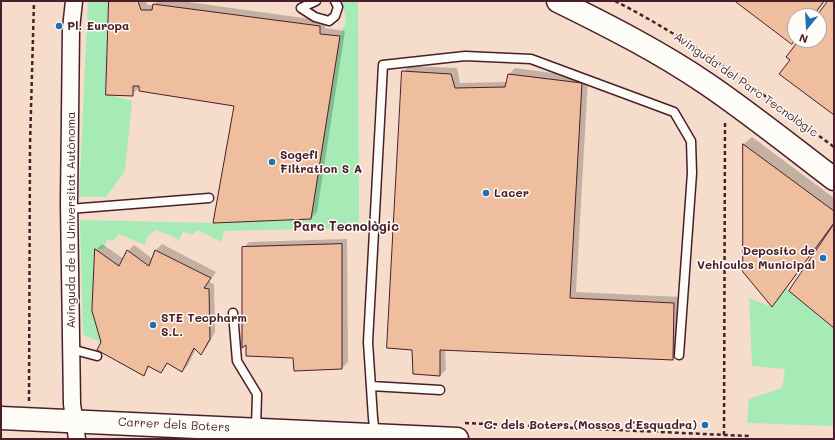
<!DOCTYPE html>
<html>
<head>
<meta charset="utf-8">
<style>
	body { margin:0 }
	#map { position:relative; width:835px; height:440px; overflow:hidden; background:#f9e9dd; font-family:Mali,sans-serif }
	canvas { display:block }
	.frame { position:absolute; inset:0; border:2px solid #4a1f2b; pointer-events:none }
	.north { position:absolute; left:787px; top:8px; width:40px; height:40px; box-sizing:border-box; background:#fdfcf7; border:1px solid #b5a4a5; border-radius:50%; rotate:198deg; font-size:11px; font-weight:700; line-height:16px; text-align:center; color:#4a1f2b }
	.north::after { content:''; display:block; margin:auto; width:14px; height:18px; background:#1f6fb2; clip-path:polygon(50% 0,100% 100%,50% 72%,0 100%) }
</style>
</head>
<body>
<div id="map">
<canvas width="835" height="440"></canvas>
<div class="frame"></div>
<div class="north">N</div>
</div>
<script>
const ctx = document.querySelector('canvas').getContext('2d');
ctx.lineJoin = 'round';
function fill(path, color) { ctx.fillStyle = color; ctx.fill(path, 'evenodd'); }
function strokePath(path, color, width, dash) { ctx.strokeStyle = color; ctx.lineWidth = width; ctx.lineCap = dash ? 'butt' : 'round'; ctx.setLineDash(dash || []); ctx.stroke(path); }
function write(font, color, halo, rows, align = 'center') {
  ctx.font = font + ' Mali,sans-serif'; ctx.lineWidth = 3; ctx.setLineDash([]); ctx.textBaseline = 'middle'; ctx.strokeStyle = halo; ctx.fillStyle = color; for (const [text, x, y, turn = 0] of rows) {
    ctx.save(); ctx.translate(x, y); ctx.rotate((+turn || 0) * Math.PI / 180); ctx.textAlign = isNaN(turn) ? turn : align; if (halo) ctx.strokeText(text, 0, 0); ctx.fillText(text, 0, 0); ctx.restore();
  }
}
fill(new Path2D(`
	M1 1H834V439H1ZM795 16H819V40H795Z`), '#f6dcca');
fill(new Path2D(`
	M88 1H109L106 94 132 101 125 171 106 197H79Z
	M342 1H358L359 228 224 231 222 242 197 230 193 235 183 232 179 240 172 236 156 230 147 237 145 245 119 234 113 241 107 239 104 249 95 250 92 311 101 342 83 335 80 220 213 223 311 219 340 36 346 20Z
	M786 288 834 328V426L747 423 749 399 782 388 785 369 752 366 749 298 772 307Z`), '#a6ebb6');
fill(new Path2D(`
	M110 1H146L147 5H154L157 1H181L325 21V28L345 31 317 212 311 218 235 105 140 87 132 94Z
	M736 1H825L814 16H795V40Z
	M409 66 457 68 460 83 507 82 509 74 515 68 588 78 576 292 680 297 679 353 673 359 445 349 446 370 440 375 403 72Z
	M752 137 834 198V327L817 250 815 249 779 298 772 305 744 272V144Z
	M347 239 348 362 342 368 295 370 294 357 243 248 249 242Z
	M102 244 124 259 128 251 134 245 153 259 156 250 162 244 216 272 209 282 214 284 215 332 207 347 201 353 196 349 188 365 182 371 168 363 160 372 150 366 143 375 102 342 93 311 96 250Z`), '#0003');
const building = new Path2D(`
	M109 1H138L141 10H152L153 4 320 26V34L340 36 311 219 213 223 234 106 139 91V86H133V96L106 95Z
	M735 1H824L813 16H795V40L792 44Z
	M828 1H834V115L779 74 790 60 786 57 799 40H819V16H817Z
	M402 71 451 74 455 88 505 87 508 74 582 83 570 298 674 303 673 360 440 350V376L413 374 412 350 387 348Z
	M743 144 834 211V223L772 307 743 272Z
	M834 224V328L789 291Z
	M342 244V369L294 371 293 358 246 356V345L242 348V247Z
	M95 249 119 266 127 250 149 266 155 250 211 278 204 288 209 289 210 339 201 355 194 348 182 372 167 363 161 373 148 366 144 376 97 350 101 342 92 311Z`);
fill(building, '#efbe9f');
strokePath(building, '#4a1f2b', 1);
const lane = new Path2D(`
	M316 1 301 8 315 17 329 21 335 16 338 7 335 1
	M69 209 209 198
	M233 313 237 361 257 394 256 428
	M71 349 97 356
	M371 386 440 390
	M375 434 373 418 368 342 383 65 465 56 531 59 674 112 691 141 692 173 679 355`);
const street = new Path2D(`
	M74 1 71 29 69 203 72 404 77 439`);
const secondary = new Path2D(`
	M558 1C609 26 660 52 707 84 751 114 792 147 834 179
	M1 418 457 439`);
strokePath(lane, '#4a1f2b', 11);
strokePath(street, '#4a1f2b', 19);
strokePath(secondary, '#4a1f2b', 25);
strokePath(new Path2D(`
	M615 1C694 41 764 95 834 147
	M29 401 30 145 34 1
	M465 423 748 436 751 439
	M724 435 725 123`), '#4a1f2b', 2.5, [4, 3]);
strokePath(lane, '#fdfcf7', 8);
strokePath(street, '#fdfcf7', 16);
strokePath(secondary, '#fdfcf7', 22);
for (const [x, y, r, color] of [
	[59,26,4,"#1f6fb2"],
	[272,162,4,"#1f6fb2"],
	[486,193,4,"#1f6fb2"],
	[823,258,4,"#1f6fb2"],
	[153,325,4,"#1f6fb2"],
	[705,425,4,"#1f6fb2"]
]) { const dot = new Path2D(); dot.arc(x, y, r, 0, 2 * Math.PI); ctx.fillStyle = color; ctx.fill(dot); strokePath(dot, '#fdfcf7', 1.5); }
write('bold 12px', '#4a1f2b', '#fdfcf7', [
	["Pl. Europa",67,26],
	["Sogefi",280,155],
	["Filtration S A",280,169],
	["Lacer",494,193],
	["Deposito de",815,251,"right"],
	["Vehiculos Municipal",815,265,"right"],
	["STE Tecpharm",161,318],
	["S.L.",161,332],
	["C. dels Boters (Mossos d'Esquadra)",697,425,"right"]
], 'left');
write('12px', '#4a1f2b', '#fdfcf7', [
	["Avinguda del Parc Tecnològic",746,85,35],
	["Avinguda de la Universitat Autònoma",71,220,-90],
	["Carrer dels Boters",174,425,3]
]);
write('bold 13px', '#4a1f2b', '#fdfcf7', [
	["Parc Tecnològic",346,227]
]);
</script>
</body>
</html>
